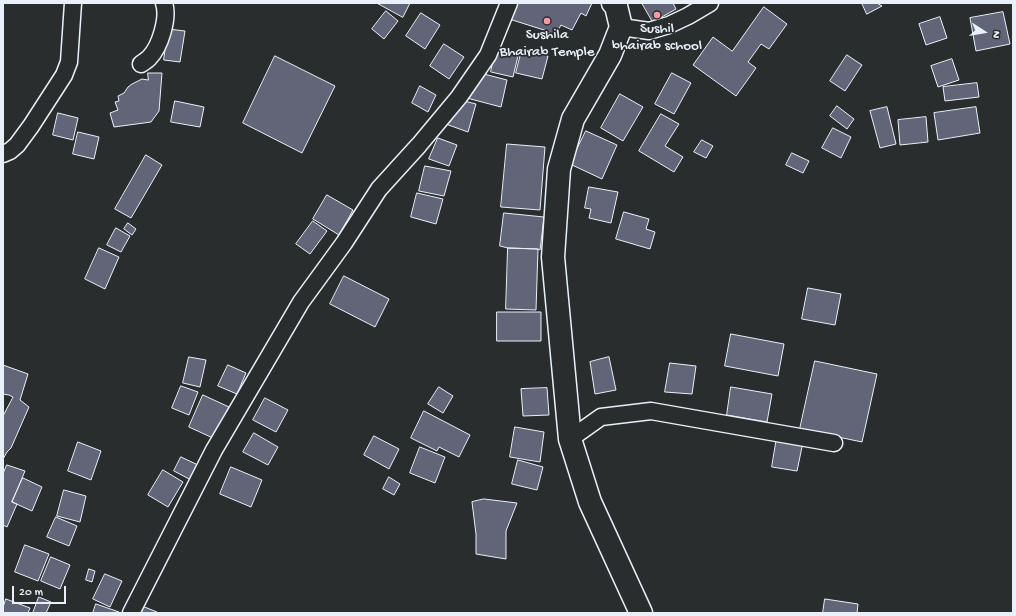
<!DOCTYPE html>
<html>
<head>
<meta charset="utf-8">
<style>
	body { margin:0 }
	#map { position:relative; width:1016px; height:616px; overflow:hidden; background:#2a2d2e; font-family:"Gochi Hand",sans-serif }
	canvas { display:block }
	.frame { position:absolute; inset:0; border:4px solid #e8f1f8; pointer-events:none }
	.north { position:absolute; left:964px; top:12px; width:40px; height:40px; -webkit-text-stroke:3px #2a2d2e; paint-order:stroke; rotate:102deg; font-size:11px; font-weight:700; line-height:16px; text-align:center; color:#e8f1f8 }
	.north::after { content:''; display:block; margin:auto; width:14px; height:18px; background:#e8f1f8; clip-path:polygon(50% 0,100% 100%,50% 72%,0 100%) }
	.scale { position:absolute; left:12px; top:586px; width:54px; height:18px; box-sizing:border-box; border:2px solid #e8f1f8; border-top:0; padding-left:5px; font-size:12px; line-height:14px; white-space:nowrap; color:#e8f1f8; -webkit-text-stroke:3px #2a2d2e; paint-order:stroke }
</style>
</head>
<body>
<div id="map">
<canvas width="1016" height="616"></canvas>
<div class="frame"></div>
<div class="north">N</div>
<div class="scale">20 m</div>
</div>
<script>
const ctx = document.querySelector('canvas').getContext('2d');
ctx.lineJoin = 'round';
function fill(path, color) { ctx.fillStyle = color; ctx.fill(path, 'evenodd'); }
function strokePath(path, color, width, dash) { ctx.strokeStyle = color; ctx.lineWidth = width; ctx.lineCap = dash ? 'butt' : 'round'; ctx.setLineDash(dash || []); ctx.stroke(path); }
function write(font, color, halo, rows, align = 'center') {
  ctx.font = font + ' "Gochi Hand",sans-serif'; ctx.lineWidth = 3.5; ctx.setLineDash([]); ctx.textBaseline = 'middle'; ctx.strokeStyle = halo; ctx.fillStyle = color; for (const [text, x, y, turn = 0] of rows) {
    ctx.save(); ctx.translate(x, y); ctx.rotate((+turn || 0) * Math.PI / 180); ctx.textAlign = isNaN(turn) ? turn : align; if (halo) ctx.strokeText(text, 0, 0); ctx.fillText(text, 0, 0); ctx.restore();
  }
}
const building = new Path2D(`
	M377 3H410L403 17Z
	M510 3H592L586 16 581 13 572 30 561 25 555 36 544 30 506 18Z
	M642 3H673L676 9 653 22Z
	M862 3H877L882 6 867 14Z
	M764 7 787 24 769 49 761 44 748 62 756 68 736 96 693 65 713 37 732 51Z
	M386 11 398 21 384 39 372 29Z
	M1003 12 1010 44 976 51 970 18Z
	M421 13 440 25 425 49 406 36Z
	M940 17 947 38 926 45 919 24Z
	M168 29 185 31 180 62 164 60Z
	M444 44 464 57 449 79 430 66Z
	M522 50 548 56 542 79 516 73Z
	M495 51 518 56 513 77 491 72Z
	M847 55 862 65 845 91 830 81Z
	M275 56 335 86 302 153 243 123Z
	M952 59 959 80 938 87 931 66Z
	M148 73H162L159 111 151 122 114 127 110 113 118 110 115 102 119 101 118 96 124 93 128 87 132 84 142 79 148 80Z
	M480 73 507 80 501 107 463 97Z
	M672 73 691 83 674 114 655 104Z
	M977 83 979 97 945 101 943 87Z
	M420 86 436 95 428 112 412 103Z
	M620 94 643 107 623 141 601 128Z
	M460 100 476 104 468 132 443 123Z
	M175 101 204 107 200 127 171 122Z
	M837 106 854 119 847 129 830 116Z
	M887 107 896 144 880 148 870 111Z
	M976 107 980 133 938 140 934 113Z
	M58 113 78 118 73 140 53 135Z
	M661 114 679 124 665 146 683 157 674 172 639 151Z
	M926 117 928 142 900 145 898 120Z
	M833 128 851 137 841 158 822 148Z
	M586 131 617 145 602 179 570 164Z
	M78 132 99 137 94 159 73 154Z
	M438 138 457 145 449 166 429 159Z
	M702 140 713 146 706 158 694 152Z
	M507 144 545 147 540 210 501 207Z
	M792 153 809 161 803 173 786 165Z
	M146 155 162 165 131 218 115 209Z
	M425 166 451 171 444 196 419 191Z
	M589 187 618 192 611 223 589 218 591 209 585 208Z
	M417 193 443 199 436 224 411 217Z
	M327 195 353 210 339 235 313 219Z
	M624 212 649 219 646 229 655 232 650 249 616 239Z
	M504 213 544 217 540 250 538 249 508 248 500 246Z
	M313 221 327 231 310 254 296 244Z
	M128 223 136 229 132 235 124 229Z
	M116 228 130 236 121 252 107 245Z
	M99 248 119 257 105 289 85 279Z
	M508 248 538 249 536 310 506 309Z
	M344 276 389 299 375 327 330 304Z
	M808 288 841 294 835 325 802 319Z
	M497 312H541V341H497Z
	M731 334 784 344 778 376 725 366Z
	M189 357 206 360 200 387 183 383Z
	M609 357 616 390 595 394 590 362Z
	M815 361 877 374 862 442 800 429Z
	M670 363 696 366 692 394 665 392Z
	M3 365 28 374 20 400 29 407 11 448 7 452 3 459V416L13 397 9 395 3 394Z
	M228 365 246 373 237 394 218 386Z
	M181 386 198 392 189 415 172 408Z
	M439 387 453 396 443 413 428 404Z
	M731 387 772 394 767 422 727 415Z
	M547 388 549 415 523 416 521 389Z
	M203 395 229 407 215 439 189 427Z
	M265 398 288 410 276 432 253 420Z
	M424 411 470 435 459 457 439 447 437 451 411 438Z
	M515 427 544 432 540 462 510 457Z
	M254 433 278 447 268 465 243 452Z
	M374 436 399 449 389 469 364 455Z
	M777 437 803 442 797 471 772 467Z
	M78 442 101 451 91 480 68 471Z
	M420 447 445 457 435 483 410 473Z
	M181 457 198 465 191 480 174 471Z
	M518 460 543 467 537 490 512 484Z
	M7 465 25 471 12 502 17 504 7 527 3 525V474Z
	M231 467 262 480 251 507 220 494Z
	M163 470 183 482 168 507 148 495Z
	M389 477 400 484 394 495 383 489Z
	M23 478 42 487 32 511 12 502Z
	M64 490 86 496 80 522 57 516Z
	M484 499 517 503 506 531V559L476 554V534L472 502Z
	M56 517 77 526 69 546 47 537Z
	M25 545 49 554 38 581 15 572Z
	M51 557 70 565 60 589 41 581Z
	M89 569 95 571 92 582 86 580Z
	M105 574 122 581 110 607 93 599Z
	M39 597 51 602 46 613H33Z
	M6 599 30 608 28 613H3V608Z
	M825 599 858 604 857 613H823Z
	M96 604 119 612 118 613H93Z
	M142 606 157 612 156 613H139Z`);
fill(building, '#616577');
strokePath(building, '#e8f1f8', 1);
const street = new Path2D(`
	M621 27 649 31 669 25 688 16 710 3
	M141 64C144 62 147 60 149 58 160 47 169 18 164 3
	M3 154 10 151 17 145 31 126 64 75 69 62 73 3
	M570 439 601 417 651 411 834 443
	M131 613 214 450 301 302 344 243 379 189 419 145 459 97 488 55 509 3`);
const secondary = new Path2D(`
	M613 3 616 6 621 27 610 55 573 119 559 169 553 257 570 439 590 502 641 613`);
strokePath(street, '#e8f1f8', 19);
strokePath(secondary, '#e8f1f8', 25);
strokePath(street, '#2a2d2e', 16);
strokePath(secondary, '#2a2d2e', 22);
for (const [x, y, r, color] of [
	[657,15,4,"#ff9aa2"],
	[547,21,4,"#ff9aa2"]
]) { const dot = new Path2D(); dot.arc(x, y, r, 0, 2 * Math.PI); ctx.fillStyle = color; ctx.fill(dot); strokePath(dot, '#2a2d2e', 1.5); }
write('15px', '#e8f1f8', '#2a2d2e', [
	["Sushil",657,30],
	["bhairab school",657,47],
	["Sushila",547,36],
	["Bhairab Temple",547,53]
]);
</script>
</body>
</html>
